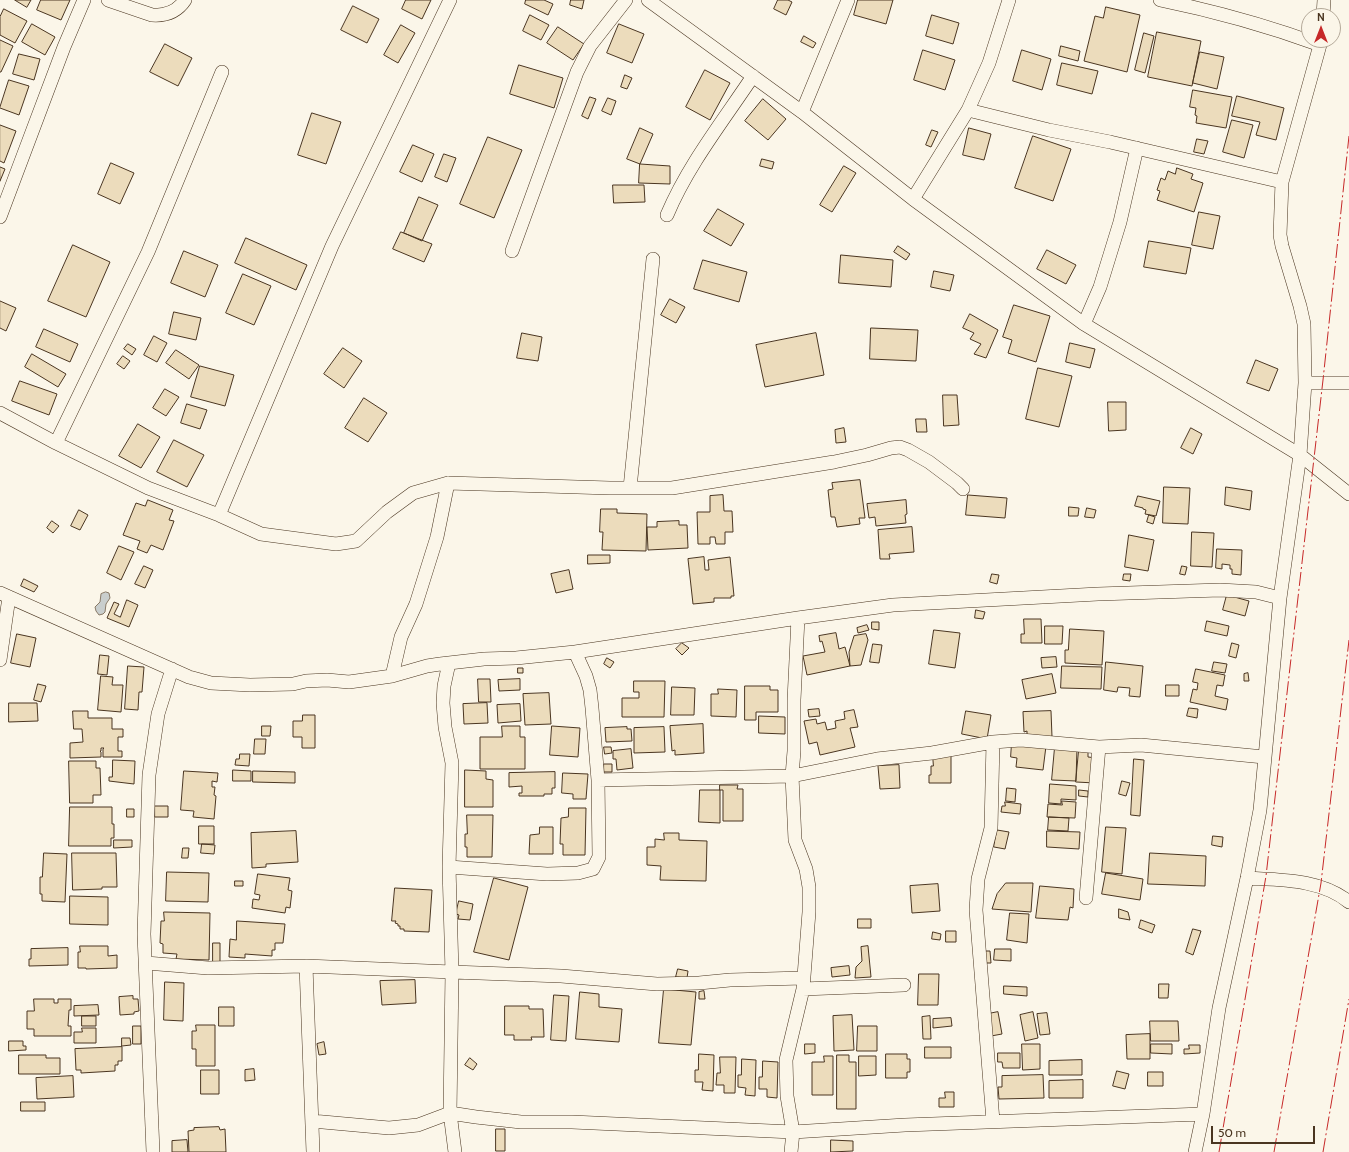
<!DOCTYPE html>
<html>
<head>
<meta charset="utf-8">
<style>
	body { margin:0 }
	#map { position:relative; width:1349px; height:1152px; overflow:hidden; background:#fbf6e9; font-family:Cabin,sans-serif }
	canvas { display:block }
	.north { position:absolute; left:1301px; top:8px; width:40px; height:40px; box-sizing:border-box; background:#fbf6e9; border:1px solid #b4a999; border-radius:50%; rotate:0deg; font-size:11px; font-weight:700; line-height:16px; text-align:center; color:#4a3520 }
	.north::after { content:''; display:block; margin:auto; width:14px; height:18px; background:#c62828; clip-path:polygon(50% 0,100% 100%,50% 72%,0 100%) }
	.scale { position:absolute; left:1211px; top:1126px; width:104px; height:18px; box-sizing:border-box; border:2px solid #4a3520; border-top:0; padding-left:5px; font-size:12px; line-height:14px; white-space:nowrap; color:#4a3520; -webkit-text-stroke:3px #fbf6e9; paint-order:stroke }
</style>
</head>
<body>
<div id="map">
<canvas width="1349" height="1152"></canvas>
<div class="north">N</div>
<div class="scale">50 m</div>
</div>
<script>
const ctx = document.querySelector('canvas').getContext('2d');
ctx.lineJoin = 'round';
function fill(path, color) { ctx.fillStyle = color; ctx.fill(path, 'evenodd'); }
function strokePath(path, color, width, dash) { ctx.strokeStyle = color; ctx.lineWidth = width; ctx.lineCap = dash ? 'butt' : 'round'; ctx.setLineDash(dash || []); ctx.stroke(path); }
const water = new Path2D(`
	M106 592 109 593 110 598 106 604 105 612 103 614 99 615 96 611 95 607 100 602 101 594Z`);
fill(water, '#c9cecd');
strokePath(water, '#887966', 1);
const building = new Path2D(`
	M15 0H31L27 7Z
	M41 0H70L61 20 37 10Z
	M406 0H431L422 19 402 9Z
	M526 0H544L553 4 548 15 525 4Z
	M571 0H584L582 9 570 5Z
	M778 0H788L792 2 786 15 774 9Z
	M858 0H893L886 24 854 15Z
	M353 6 379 19 367 43 341 30Z
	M1106 7 1140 15 1127 72 1084 61 1095 16 1103 18Z
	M4 9 27 21 15 43 0 35V17Z
	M530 15 549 25 541 40 523 31Z
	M932 15 959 23 953 44 926 36Z
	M32 24 55 37 45 55 22 42Z
	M619 24 644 34 632 63 607 53Z
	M401 25 415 33 398 63 384 55Z
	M558 27 584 44 573 60 547 43Z
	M1157 32 1201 41 1192 86 1148 77Z
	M1144 33 1154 36 1145 73 1135 70Z
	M804 36 816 43 813 48 801 42Z
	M0 40 13 46 1 72H0Z
	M165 44 192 58 178 86 150 72Z
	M1061 46 1080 51 1078 61 1059 56Z
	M923 50 955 60 945 90 914 80Z
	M1022 50 1051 59 1042 90 1013 81Z
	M1200 52 1224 57 1217 89 1193 83Z
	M19 54 40 59 34 80 13 74Z
	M1062 63 1098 71 1092 94 1057 85Z
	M519 65 563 78 554 108 510 94Z
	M705 70 730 83 710 120 686 107Z
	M625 75 632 78 627 89 621 87Z
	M9 80 29 86 19 115 0 108Z
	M1193 90 1232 97 1226 128 1196 123 1197 116 1195 115 1196 108 1190 107Z
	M1237 96 1284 108 1276 140 1256 135 1260 122 1232 116Z
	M590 97 596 99 588 119 582 116Z
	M608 98 616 101 611 115 602 111Z
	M763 99 786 119 768 140 745 121Z
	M312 113 341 122 326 164 298 155Z
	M1232 120 1253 125 1244 158 1223 152Z
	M0 125 16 131 4 163 0 161Z
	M640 128 653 134 640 164 627 159Z
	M969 128 991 134 984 160 963 155Z
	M932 130 938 132 931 147 926 145Z
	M1033 136 1071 149 1053 201 1015 188Z
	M488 137 522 150 494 218 460 204Z
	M1197 139 1208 141 1204 154 1194 152Z
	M413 145 434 154 422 182 400 172Z
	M444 154 456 158 447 182 435 177Z
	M762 159 774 162 772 169 760 166Z
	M111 163 134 173 120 204 98 194Z
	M640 164 670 166V184L639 183Z
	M844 166 856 173 832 212 820 205Z
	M0 167 5 169 0 181Z
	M1177 168 1193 174 1191 179 1203 183 1194 212 1157 200 1160 191 1157 190 1161 178 1165 180 1168 171 1175 174Z
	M613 185H644L645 202 614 203Z
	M419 197 438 205 422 241 404 233Z
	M718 209 744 224 731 246 704 231Z
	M1199 212 1220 216 1213 249 1192 245Z
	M401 232 432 244 424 262 393 249Z
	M246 238 307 265 296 290 235 263Z
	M1149 241 1191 248 1186 274 1144 267Z
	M73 245 110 262 86 317 48 301Z
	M898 246 910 254 906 260 894 252Z
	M1047 250 1076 265 1066 284 1037 269Z
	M184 251 218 265 205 297 171 283Z
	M841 255 893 260 891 287 839 283Z
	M703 260 747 272 739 302 694 289Z
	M934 271 954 275 950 291 931 287Z
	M243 274 271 286 254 325 226 313Z
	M670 299 685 307 676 323 661 315Z
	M0 301 16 308 6 331 0 328Z
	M1014 305 1050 316 1036 362 1008 353 1012 340 1003 337Z
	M174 312 201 318 196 340 169 334Z
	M970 314 998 330 986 358 974 354 981 344 970 339 974 333 963 328Z
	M871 328 918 330 916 361 870 359Z
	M44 329 78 344 70 362 36 347Z
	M522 333 542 337 538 361 517 358Z
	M816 333 824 375 765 387 756 345Z
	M154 336 167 343 157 362 144 355Z
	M1070 343 1095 349 1090 368 1066 362Z
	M128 344 136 349 132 355 124 349Z
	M343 348 362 361 344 388 324 374Z
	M176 350 199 365 189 379 166 363Z
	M32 354 66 374 58 387 25 367Z
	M123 356 130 361 124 369 117 364Z
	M1256 360 1278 369 1269 391 1247 383Z
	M200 366 234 375 225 406 191 397Z
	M1038 368 1072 376 1059 427 1026 419Z
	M20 381 57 394 49 415 12 401Z
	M165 389 179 397 166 416 153 408Z
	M943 395H957L959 425 944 426Z
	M364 398 387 413 368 442 345 428Z
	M1108 402H1126V430L1109 431Z
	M187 404 207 410 200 429 181 423Z
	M916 419H926L927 432H917Z
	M138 424 160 437 141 468 119 456Z
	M844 428 846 442 836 443 835 430Z
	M1191 428 1202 434 1193 454 1181 448Z
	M174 440 204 455 187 487 157 472Z
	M860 480 865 518H859L860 524 837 527 835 517H831L828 490 833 489 832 483Z
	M1164 487 1190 488 1188 524 1163 523Z
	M1226 487 1252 491 1250 510 1225 505Z
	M723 495 724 511H732L733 532H725V544H716L715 537H710V544H698L697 512H710V496Z
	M968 495 1007 498 1005 518 966 515Z
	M1138 496 1160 501 1156 516 1145 514 1146 510 1143 509V508L1135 506Z
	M148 500 173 510 169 520 174 521 163 550 151 545 147 553 137 549 140 541 123 535 136 503 145 506Z
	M906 500 907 514 905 515 906 523 876 526 875 517 869 518 867 504Z
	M1069 507 1079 508 1078 516H1069Z
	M1087 508 1096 510 1094 518 1085 517Z
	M601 509H617V513L647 514 646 551 602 550 603 532H600Z
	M79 510 88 515 80 530 71 526Z
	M1149 515 1155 517 1153 524 1147 522Z
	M52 521 59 526 53 533 47 528Z
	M679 521V525H687L688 548 648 550 647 527H657V522Z
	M912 527 914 552 889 554 890 559H880L878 530Z
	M1192 532 1214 533 1212 567 1191 566Z
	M1129 535 1154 540 1148 571 1125 567Z
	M119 546 134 552 121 580 107 573Z
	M1217 549 1242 550 1241 575 1232 574V569H1230V565L1222 564V569L1216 568Z
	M588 555H610V563L588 564Z
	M704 557 705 570H709L708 560 730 557 734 596H731V598H714V602L693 604 688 559Z
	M144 566 153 570 145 588 135 584Z
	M1182 566 1187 567 1185 575 1180 574Z
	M569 570 573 589 556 593 551 574Z
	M992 574 999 575 997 584 990 582Z
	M1124 574H1131L1130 581 1123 580Z
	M24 579 38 586 34 592 21 586Z
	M1227 595 1249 601 1245 616 1223 610Z
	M127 600 138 605 129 627 107 618 114 602 119 604 114 614 120 617Z
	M976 610 985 612 983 619 975 618Z
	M1024 619H1041L1042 643H1021V634H1024Z
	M1207 621 1229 626 1227 636 1205 631Z
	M872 622H879V630L872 629Z
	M867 625 869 630 858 633 857 628Z
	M1045 626H1063L1062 644H1045Z
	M1070 629 1104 631 1102 665 1065 663V650H1068Z
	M934 630 960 633 955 668 929 664Z
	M836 633 839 649 845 647 850 666 807 675 803 656 825 652 822 641 820 642 819 636Z
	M17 634 36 638 30 667 11 663Z
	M866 634 868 640 861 665 850 666 849 652 854 636Z
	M682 643 689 648 682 655 676 649Z
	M1232 643 1239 645 1236 658 1229 656Z
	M873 644 882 645 879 663 870 662Z
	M100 655 109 656 107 675 98 674Z
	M1056 657 1057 667 1042 668 1041 658Z
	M607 658 614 662 610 668 604 664Z
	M1106 662 1143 666 1140 697 1129 696 1130 688 1118 687 1117 692 1104 690Z
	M1214 662 1227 664 1225 673 1212 671Z
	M128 666 144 667 142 692H139L138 710 125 709Z
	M1062 666 1102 667 1101 689 1061 688Z
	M518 668H523V673H518Z
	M1196 669 1225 675 1223 686 1217 685 1215 696 1228 699 1226 710 1190 702 1193 689 1197 690 1198 683 1193 682Z
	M1248 673 1249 681H1244V674Z
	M1052 674 1056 693 1026 699 1022 680Z
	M101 676 113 677 112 685H123L121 712 98 710Z
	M478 679H490L491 702H479Z
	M520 679V690L499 691 498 680Z
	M634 681H665L664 717H622V698H639V692H634Z
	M38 684 46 686 41 702 34 700Z
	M1166 685H1179V696H1166Z
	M745 686H770V690H778V712H756V720H745Z
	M672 687 695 688 694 715H671Z
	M718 689 737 690 736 717 711 716V694H718Z
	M549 693 551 724 525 725 523 694Z
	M9 703H37L38 721 9 722Z
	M487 703 488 723 464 724 463 704Z
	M520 704 521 721 498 723 497 705Z
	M1189 708 1198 709 1197 718 1187 716Z
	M819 709 820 716 809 717 808 710Z
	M854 710 858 727 850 728 855 747 820 755 817 742 809 744 804 721 816 719 817 724 825 722 827 730 836 728 835 721 845 719 844 712Z
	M73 711H88V718H112V729H123V737H118V751H122V757H103V749L104 748H101V751H100L101 752V757L70 758V743L83 742 82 729H74Z
	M966 711 991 715 987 739 962 734Z
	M1051 711 1052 737 1027 738V731L1024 732 1023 712Z
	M303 715H315V748H302V737H293V721H302Z
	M759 716 785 717V734L759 733Z
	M703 724 704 753 675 755V750L672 751 670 726Z
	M262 726H271L270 736H262Z
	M502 726H520V737H525V769H480V737H502Z
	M552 726 580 728 578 757 550 755Z
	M627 727V729H631L632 741 606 742 605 728Z
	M664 727 665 752 634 753V728Z
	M255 739H266L265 754H254Z
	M1012 742 1046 746 1043 770 1016 767 1017 758 1011 757Z
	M604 747H611L612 753 605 754Z
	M1055 747 1077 748 1076 781 1052 780Z
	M631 749 633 768 617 770 616 759H613V751Z
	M1079 750 1088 751V757L1097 758 1095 783 1076 782Z
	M240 754H250L249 766 235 765 236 759H239Z
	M933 755H951V783H929V775H931V766H933Z
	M1134 759 1144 760 1140 816 1131 815Z
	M113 760 135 761 134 784 109 781V777H112Z
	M69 761H96V768H100L101 795H93V803H70Z
	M604 764H612V772H604Z
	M899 765 900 788 880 789 878 766Z
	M233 770 251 771V781H233Z
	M465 770 486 771V779L493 780V807H465Z
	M184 771 218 773 217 782 212 781V787H215L214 795 216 796 214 819 193 817 194 811 181 810Z
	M253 771 295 772V783L253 782Z
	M555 772V788H552V794H544V796H519V793H522V786L509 787V773Z
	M563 773 588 774 586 799H573V794L562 793Z
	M1122 781 1130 783 1126 796 1119 794Z
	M1050 784 1076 786V800L1061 799V804L1049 803Z
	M720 785H738L737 789H743V821H723V790H720Z
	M1007 788 1016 789 1015 802 1006 801Z
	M700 790H720V823L699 822Z
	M1079 790 1088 791V797L1079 796Z
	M1062 801 1076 802 1075 818 1047 817 1048 804 1062 805Z
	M1005 802 1021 804 1020 814 1001 812 1002 806H1005Z
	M155 806H168V817H155Z
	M70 807H112V824H114V838H111V846H69Z
	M569 808H586L585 855H563V844H560L561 818 568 817Z
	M127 809H134V817H127Z
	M467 815H493L492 857H467V847H465V834H467Z
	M1049 817 1069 818 1068 831 1048 830Z
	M199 826H214V844H199Z
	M540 827H553V854H529L530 835 539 834Z
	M1106 827 1126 828 1122 874 1102 872Z
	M997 830 1009 832 1005 849 994 847Z
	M296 831 298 862 266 864V867L252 868 251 833Z
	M1047 831 1080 832 1079 849 1047 847Z
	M664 833H679V840L707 841 706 881 660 880 661 866 647 865V847H655V839L664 840Z
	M1213 836 1223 837 1222 847 1212 845Z
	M114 840H132V847L114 848Z
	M202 844 215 845 214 854 201 853Z
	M183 848H189L188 858H182Z
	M44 853 67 854 65 902 42 901V894H40V877H42Z
	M72 853H116L117 887H102V889L73 890Z
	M1150 853 1206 856 1205 886 1148 884Z
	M167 872 209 873 208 902 166 901Z
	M1106 873 1143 879 1140 900 1102 894Z
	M258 874 290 878 288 890 292 891 290 908 286 907 285 913 252 908 253 899 259 900 260 895 255 894Z
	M494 878 528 887 509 960 474 952Z
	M235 881H243V886H235Z
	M1006 883H1033L1031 912 992 909 997 894Z
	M938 884 940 911 912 913 910 886Z
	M1040 886 1074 889 1073 908 1070 907 1068 920 1036 918Z
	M395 888 432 890 429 932 404 931V929H400V926H398V924L395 923 396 921H392Z
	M70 896 108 897V925L70 924Z
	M459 901 473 904 470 920 458 919 459 915 456 914Z
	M1119 909 1128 912 1130 920 1119 918Z
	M164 912 210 913 209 960 176 959 177 954 163 953V944L160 943 161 921H164Z
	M1010 913 1029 914 1027 943 1007 940Z
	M858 919H871V928H858Z
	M1141 920 1155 925 1152 933 1139 928Z
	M237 921 285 924 283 943H275V950H272V956L245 954V958L229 957 230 939 236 940Z
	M1193 929 1201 931 1193 955 1186 952Z
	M946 931H956V942H946Z
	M933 932 941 934 940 940 932 939Z
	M213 943H220V962H213Z
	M80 946H108V956L117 955V968L86 969V968H78V952H80Z
	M868 946 871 977 855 978 856 967 862 961 861 947Z
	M68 948V965L29 966V959H31V949Z
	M995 949H1011V961L994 960Z
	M985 951H990L991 963H984Z
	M849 966 850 975 832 977 831 968Z
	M678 969 688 971 687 978 676 977Z
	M919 974H939L938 1005H918Z
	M415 980 416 1003 382 1005 380 981Z
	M165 982 184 983 183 1021 164 1020Z
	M1159 984H1169L1168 998H1159Z
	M1004 986 1027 987V996L1004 994Z
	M664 989 696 992 691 1045 659 1043Z
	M704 991 705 999H699V992Z
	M580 992 599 994V1007L622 1009 619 1042 576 1039Z
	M554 995 569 996 566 1041 551 1040Z
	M133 996V999H138L139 1011 134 1012V1014L120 1015 119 997Z
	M34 999H54V1003H58V999H71V1010H69L68 1026H71V1036H34V1029H27V1011H34Z
	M98 1005 99 1015 74 1016V1006Z
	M505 1006H529V1009H543L544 1037H531L532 1040H514V1035H505Z
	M219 1007H234V1026H219Z
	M998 1012 1002 1034 991 1036 988 1014Z
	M1033 1012 1038 1038 1025 1041 1020 1015Z
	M1047 1013 1050 1034 1040 1035 1037 1014Z
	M852 1015 854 1050 834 1051 833 1016Z
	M82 1016H96V1026H82Z
	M930 1016 931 1039H923L922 1017Z
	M951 1018 952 1026 933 1028V1019Z
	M1150 1021H1178L1179 1041H1151Z
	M196 1025H215V1066H196V1049H192V1031H196Z
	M133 1026H141V1044H133Z
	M858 1026H877V1051H857Z
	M82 1028H96V1043H74V1032H82Z
	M1150 1034V1059H1127L1126 1035Z
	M122 1038H130L131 1045 122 1046Z
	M9 1041H23V1046H26V1050L9 1051Z
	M324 1042 326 1054 319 1055 317 1044Z
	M805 1044H815V1053L805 1054Z
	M1022 1044H1040V1069L1023 1070Z
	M1151 1044H1172V1054L1151 1053Z
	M1189 1045H1200V1053L1184 1054V1049H1189Z
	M122 1047V1061H118V1065H115V1071L81 1073V1070H76L75 1049Z
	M925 1047H951V1058H925Z
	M998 1053H1020V1068H1003L1002 1062H998Z
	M699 1054 714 1055 713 1091 702 1090 703 1082H695V1070H698Z
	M886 1054H907V1059H910V1072H907V1078H886Z
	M19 1055H46V1058H60V1074H19Z
	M837 1055H849V1062H856V1109H837Z
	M824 1056H833V1095H812V1062H824Z
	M859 1056H876V1075L859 1076Z
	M720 1057H736L735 1093H724V1085H716L717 1073H720Z
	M470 1058 477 1064 473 1070 465 1065Z
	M742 1059 756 1060 755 1096 745 1095 746 1088 738 1087V1075H741Z
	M1082 1060V1075H1049V1061Z
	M763 1061 778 1062 777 1098 767 1097V1089H759V1077H762Z
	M254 1069 255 1080 245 1081V1070Z
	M201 1070H219V1094H201Z
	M1117 1071 1129 1074 1125 1089 1113 1086Z
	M1148 1072H1163V1086H1148Z
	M1043 1075 1044 1098 999 1099 998 1087H1002V1076Z
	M73 1076 74 1097 37 1099 36 1078Z
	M1083 1080V1098H1049V1081Z
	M945 1092H954V1107H939V1098H945Z
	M21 1102H45V1111H21Z
	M219 1127 220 1130 225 1129 226 1152H189L188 1131 194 1130V1128Z
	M496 1129H505V1151H496Z
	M187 1140 188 1152H172V1141Z
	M831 1140 853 1141V1151L831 1152Z`);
fill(building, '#ecdcbc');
strokePath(building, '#4a3520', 1);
const minor = new Path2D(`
	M108 0 152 15C166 16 177 12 185 0
	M648 0 802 112 913 199 1084 324 1300 455 1349 494
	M1160 0C1214 11 1268 26 1320 45L1282 182 1280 235 1282 246 1300 306 1304 324 1305 383 1300 455 1280 598 1260 810 1247 878 1219 1008 1203 1114 1195 1152
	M1323 16 1324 0
	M968 110 1049 130 1110 142 1282 182
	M802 112 848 0
	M913 199 968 110 989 63 1009 0
	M667 215C688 165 723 121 753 76
	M0 217 64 47 84 0
	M512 251 577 72 590 46 626 0
	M1084 324 1100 287 1120 222 1137 148
	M1305 383H1349
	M0 413 56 443 148 488 219 515 261 534 336 544 356 541 387 512 413 493 448 483 610 488H672L834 462 867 455 891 448 900 447 908 450 929 462 957 483 963 489
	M56 443 148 252 222 72
	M630 488 653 259
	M219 515 332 246 450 0
	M0 593 189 677 211 683 250 685 293 684 306 681 327 680 349 682 392 676 427 666 440 664 484 659 516 658 575 652 798 618 893 605 1098 594 1220 590 1256 592 1280 598
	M0 660 9 597
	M449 663 444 686 443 703 445 727 452 763 449 867 452 972 450 1113 455 1152
	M392 676 401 637 416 604 437 537 448 483
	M598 780 792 776 877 759 932 753 993 742 1021 740 1099 747 1141 745 1264 757
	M449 867 547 874 578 873 593 869 599 857 598 780 592 708 590 690 586 676 575 652
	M1247 878C1281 880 1321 879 1349 902
	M1086 898 1099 747
	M146 963 208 968 306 966 452 972 561 976 657 984 699 983 730 980 803 978
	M306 966 313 1152
	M803 989 904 985
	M312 1121 389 1128 418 1125 450 1113 476 1117 521 1122H572L793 1132 905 1125 1203 1114
	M993 1121 976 910 978 879 991 828 993 742
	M153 1152 144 934 149 775 158 714 172 669
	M791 1152 793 1132 787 1096 786 1060 803 989 809 912V887L806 869 795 840 792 776 794 751V700L798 618`);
strokePath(minor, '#4a3520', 14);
strokePath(minor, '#fbf6e9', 13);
strokePath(new Path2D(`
	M1219 1152 1266 876 1323 380 1349 136
	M1274 1152 1321 883 1349 640
	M1323 1152 1349 999`), '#c62828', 1, [14, 3, 2, 3]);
</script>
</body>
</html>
